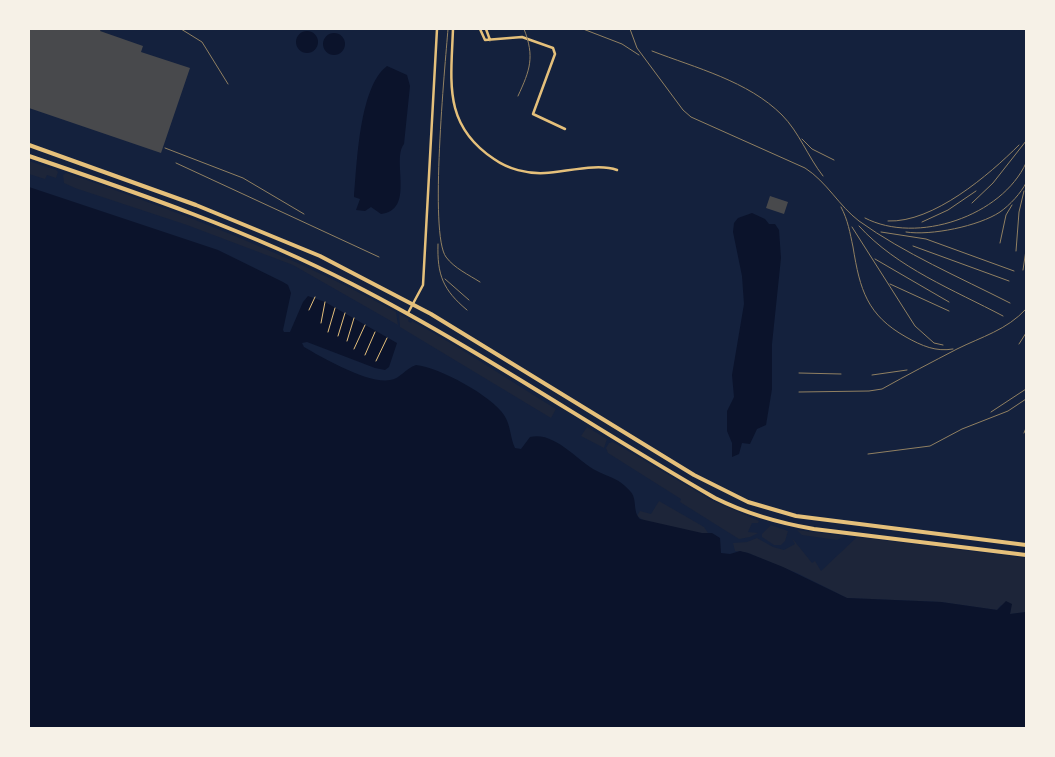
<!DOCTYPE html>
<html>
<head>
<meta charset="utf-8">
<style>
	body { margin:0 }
	#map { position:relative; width:1055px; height:757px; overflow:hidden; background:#14213d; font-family:"Golos Text",sans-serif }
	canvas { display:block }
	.frame { position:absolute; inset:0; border:30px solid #f6f1e7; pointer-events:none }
</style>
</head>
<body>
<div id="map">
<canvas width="1055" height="757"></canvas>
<div class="frame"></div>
</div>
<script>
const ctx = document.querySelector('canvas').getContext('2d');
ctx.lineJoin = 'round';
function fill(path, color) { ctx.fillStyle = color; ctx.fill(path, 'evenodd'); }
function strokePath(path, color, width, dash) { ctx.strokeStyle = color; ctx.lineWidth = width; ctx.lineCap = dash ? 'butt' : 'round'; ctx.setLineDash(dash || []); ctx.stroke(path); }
fill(new Path2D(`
	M29 161 56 170 58 172 56 178 47 175 45 179 29 174Z
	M66 173C180 212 291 255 396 312L398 325 293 265 187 225 75 188 64 183 63 175Z
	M399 314 409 319 408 321 411 323 412 321C462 348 510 381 556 409L551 418 400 327Z
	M587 427 607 439 604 448 581 436Z
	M613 442 711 500 759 521 758 523H752L748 532 758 533 750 537 739 539 680 502 681 499 608 453 606 448 609 443Z
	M659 501 704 527 708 533 702 534 645 521 637 516 640 511 651 514Z
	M771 525 788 531 785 541 781 545H774L762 537V534Z
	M797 530 845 536 837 540 802 535Z
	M857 537 1026 558V612L1010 614 1011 607 1001 605 997 610 941 602 847 598 799 574 748 553 735 551 733 543 747 542 757 538 773 547 784 550 795 544 792 538 812 563 815 561 821 571Z`), '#1d2539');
fill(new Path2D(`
	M296 42a11 11 0 1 1 22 0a11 11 0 1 1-22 0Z
	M323 44a11 11 0 1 1 22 0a11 11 0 1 1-22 0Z
	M387 66 407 75 410 86 404 144C391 160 416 210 381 214L371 207 365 211 356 210 360 199 354 197C357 164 359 87 387 66Z
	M29 187 218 250 283 282 288 285 291 293 283 330 284 332H290L303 302 308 296 325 302 397 343 389 367 385 370 375 368 307 342 302 343 304 347C323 358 368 384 390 380 400 379 406 368 416 365 439 367 492 396 504 415 511 425 510 438 515 448L521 449 530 437C555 431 577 461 597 471 610 478 619 478 630 491 638 499 632 511 640 519L702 533H712L720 538 721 553 730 554 740 551 748 553 783 567 847 598 941 602 997 610 1006 601 1012 604 1010 614 1026 612V728H29Z
	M752 213 765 219 769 224H775L779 230 781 258 772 344V389L766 425 757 429 750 444 742 443 739 454 732 457V443L727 431V411L734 397 732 375 744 304 742 276 733 232 734 223 738 218Z`), '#0b132b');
fill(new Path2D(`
	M29 29H101L100 31 143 46 141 52 190 68 161 153 29 108Z
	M770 196 788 202 784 214 766 208Z`), '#48494c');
strokePath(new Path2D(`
	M309 310 315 297
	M321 323 325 302
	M328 332 335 308
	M338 336 345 313
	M347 341 354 318
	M354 349 365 325
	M365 355 375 332
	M376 361 387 338`), '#e5c07b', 1);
strokePath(new Path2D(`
	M453 29C451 83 443 125 494 159 508 169 527 174 545 173 565 172 598 163 617 170
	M480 29 485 40 522 37 553 48 555 54 533 114 565 129
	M486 29 490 40`), '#e5c07b', 2.5);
strokePath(new Path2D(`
	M408 313 423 285 437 29`), '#e5c07b', 2.5);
strokePath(new Path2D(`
	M29 145 196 205 320 256 431 314 694 475 748 502 796 516 1026 545
	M29 156C138 193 249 231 352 284 477 348 593 428 715 498 747 514 779 523 814 529L1026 555`), '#e5c07b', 4);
strokePath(new Path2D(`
	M181 29 202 42 228 84
	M448 29C445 66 429 234 446 257 454 268 469 275 480 282
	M583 29 622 44 639 55
	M630 29 637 48 683 110 691 117 805 168C827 182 839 206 859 221 905 254 959 277 1010 303
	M652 51C696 68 748 81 782 115 799 132 808 157 823 176
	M518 96C530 70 535 57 524 29
	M802 139 812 149 834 160
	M165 148 243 178 304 214
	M176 163 379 257
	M972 203 993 183 1026 141
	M841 207C848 220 850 233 853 247 860 290 867 315 906 337 922 346 936 352 953 349
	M865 218C917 245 1002 216 1026 163
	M888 221C933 223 989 175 1019 145
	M922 222 948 210 976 191
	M859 226C897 268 954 290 1003 316
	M852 227 915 326 934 343 943 345
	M881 232 926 239 1014 271
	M906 232C931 236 979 226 1000 212 1010 205 1021 193 1026 183
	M1000 243 1006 215 1012 205
	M438 244C437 275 443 290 467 310
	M913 246 1009 281
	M1016 251 1019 212 1024 191
	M875 259 949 302
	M1023 270 1026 250
	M445 279 469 300
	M890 284 949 311
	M1019 344 1026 333
	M799 373 841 374
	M872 375 907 370
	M799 392 869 391 882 389C907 375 932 362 957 349 981 337 1007 330 1026 309
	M991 412 1026 389
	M1024 433 1026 428
	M868 454 930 446 962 429 1008 411 1026 399`), '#918062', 1);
</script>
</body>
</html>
